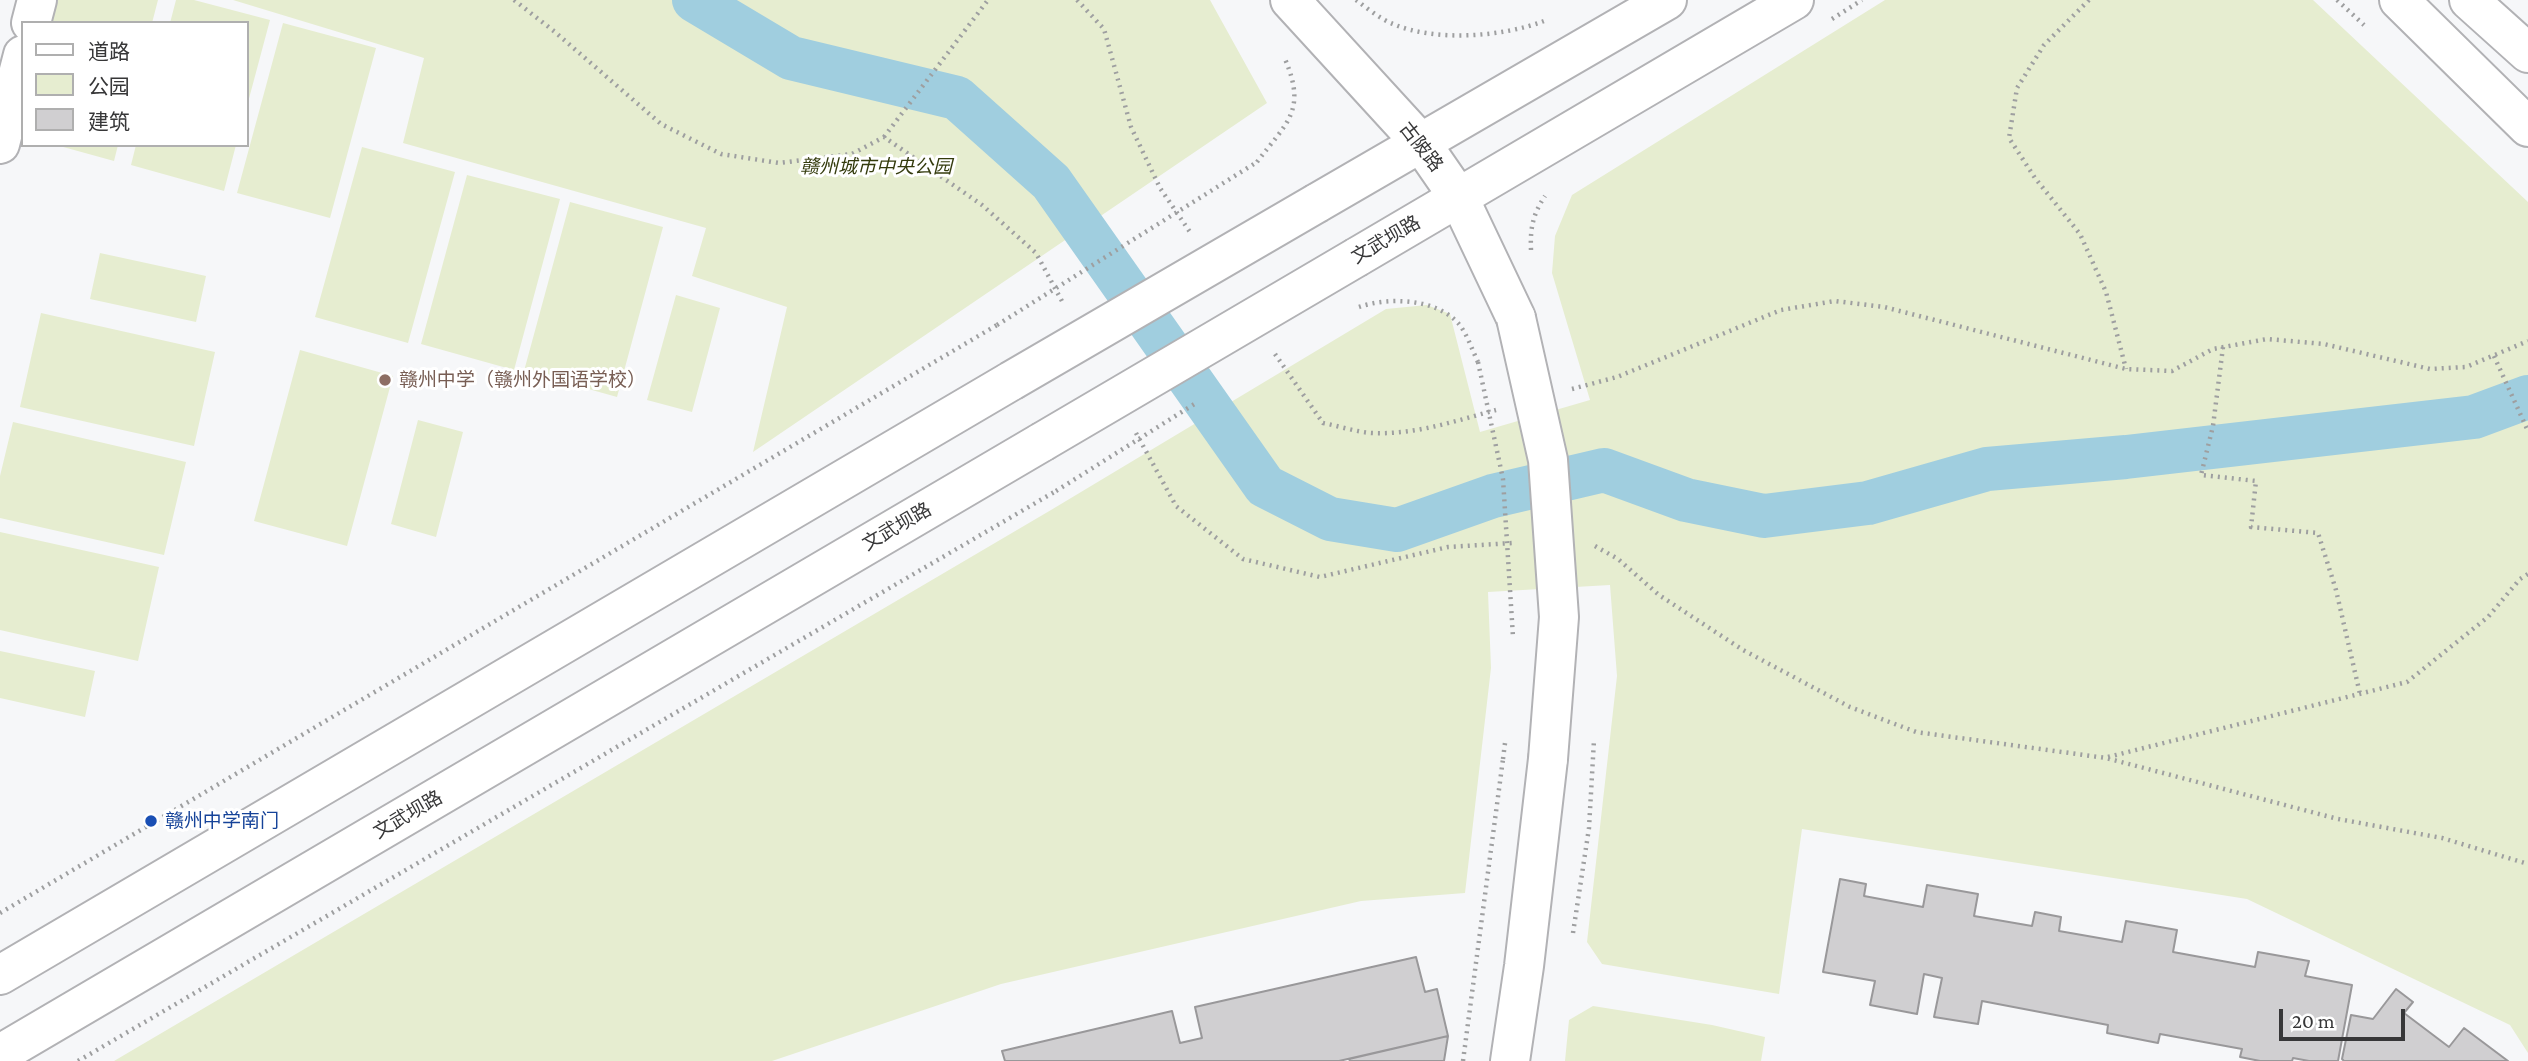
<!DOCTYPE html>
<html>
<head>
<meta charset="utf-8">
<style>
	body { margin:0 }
	#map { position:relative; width:2528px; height:1061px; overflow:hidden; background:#f6f7f9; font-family:"Crimson Pro","Noto Sans SC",serif }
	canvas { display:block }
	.legend { position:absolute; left:21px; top:21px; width:228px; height:126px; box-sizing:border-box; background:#fff; border:2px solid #afafaf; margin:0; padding:9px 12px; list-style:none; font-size:21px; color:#373738 }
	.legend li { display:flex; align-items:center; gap:14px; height:35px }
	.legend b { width:35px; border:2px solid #afafaf }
	.scale { position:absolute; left:2279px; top:1009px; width:126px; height:32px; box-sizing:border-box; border:4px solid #373738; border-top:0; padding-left:9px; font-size:21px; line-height:24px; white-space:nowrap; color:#373738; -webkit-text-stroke:5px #fff; paint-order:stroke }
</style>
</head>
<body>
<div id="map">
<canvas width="2528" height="1061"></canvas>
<ul class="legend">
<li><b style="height:9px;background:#fff"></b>道路</li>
<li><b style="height:19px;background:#e6edd0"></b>公园</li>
<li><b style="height:19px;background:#d0cfd1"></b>建筑</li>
</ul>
<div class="scale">20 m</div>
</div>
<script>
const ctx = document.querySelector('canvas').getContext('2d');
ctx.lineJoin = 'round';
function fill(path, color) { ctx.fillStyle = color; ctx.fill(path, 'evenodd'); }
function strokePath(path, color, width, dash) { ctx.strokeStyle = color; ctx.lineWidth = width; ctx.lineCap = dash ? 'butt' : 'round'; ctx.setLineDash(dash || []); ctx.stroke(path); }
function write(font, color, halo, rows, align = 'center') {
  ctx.font = font + ' "Crimson Pro","Noto Sans SC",serif'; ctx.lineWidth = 6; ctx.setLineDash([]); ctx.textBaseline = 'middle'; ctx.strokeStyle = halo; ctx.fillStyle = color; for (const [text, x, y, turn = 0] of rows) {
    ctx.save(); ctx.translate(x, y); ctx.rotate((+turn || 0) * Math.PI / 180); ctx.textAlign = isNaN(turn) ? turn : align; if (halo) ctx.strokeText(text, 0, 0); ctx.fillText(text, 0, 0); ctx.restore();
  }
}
fill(new Path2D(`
	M58 0H158L152 23H52Z
	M176 0H194L270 20 247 106V23H170Z
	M233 0H1210L1267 103 753 452 787 307 692 276 706 228 403 143 424 58Z
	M1885 0H2313L2528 202V1053L2510 1025 2247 899 1802 829 1779 994 1602 964 1587 942 1617 676 1610 585 1488 592 1491 668 1465 893 1361 901 1001 984 772 1061H114L1051 510 1386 309 1427 305 1450 314 1480 432 1590 400 1552 273 1555 236 1572 195Z
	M283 23 376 48 330 218 237 193Z
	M56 145H118L114 161Z
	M136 145H236L224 191 131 165Z
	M362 147 455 172 408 343 315 317Z
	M467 175 560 199 514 370 421 344Z
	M570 202 663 227 617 397 524 371Z
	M100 253 206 276 196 322 90 299Z
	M676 295 720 308 692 412 647 400Z
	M41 313 215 352 194 446 20 407Z
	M300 350 393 376 347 546 254 521Z
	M418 420 463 432 436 537 391 524Z
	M13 422 186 462 164 555 0 518V476Z
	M0 532 159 567 138 661 0 630Z
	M0 651 95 671 85 717 0 698Z
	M1593 1006 1712 1025 1765 1037 1761 1061H1565L1569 1020Z`), '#e6edd0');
strokePath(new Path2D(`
	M694 0 791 58 957 98 1051 182 1265 486 1330 519 1397 530 1493 496 1604 470 1686 500 1764 516 1868 503 1987 469 2126 457 2474 417 2528 397`), '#a0cedf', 44);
const building = new Path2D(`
	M1840 879 1866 884 1864 896 1923 907 1927 885 1978 894 1974 916 2032 926 2035 912 2061 917 2059 931 2122 942 2126 921 2177 930 2173 952 2255 967 2258 952 2309 961 2305 976 2352 985 2338 1061H2309L2293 1058 2292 1061H2260L2240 1057 2242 1049 2160 1034 2158 1043 2107 1033 2108 1025 1982 1001 1978 1024 1934 1017 1942 978 1924 974 1917 1014 1870 1005 1875 981 1823 972Z
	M1416 957 1425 992 1437 989 1448 1036 1339 1061H1005L1002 1051 1172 1011 1180 1043 1202 1038 1195 1007Z
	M2396 989 2413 1002 2404 1013 2449 1047 2464 1028 2508 1061H2344L2342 1059 2351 1015 2373 1019Z
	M1448 1036 1444 1061H1350L1349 1059Z`);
fill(building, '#d0cfd1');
strokePath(building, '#99989a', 2);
const minor = new Path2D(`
	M1290 0 1421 143 1459 198 1516 318
	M2399 0 2528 127
	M31 23 37 0
	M0 144 23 55
	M1510 1061 1524 966 1548 759`);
const major = new Path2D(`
	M2469 0 2528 53
	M1317 203 1667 0
	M1357 257 1794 0
	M0 975 1011 381
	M0 1054 1042 442`);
strokePath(minor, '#b2b2b5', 42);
strokePath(major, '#b2b2b5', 42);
strokePath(new Path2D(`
	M514 0 555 32 661 124 721 154 779 163 852 154 884 137 982 205 1036 253 1063 303
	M1077 0 1104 29 1131 127 1160 188 1190 232
	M1356 0C1367 8 1380 19 1393 24 1435 42 1502 37 1544 21
	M2089 0 2044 45 2017 88 2009 138 2035 178 2080 234 2106 292 2126 369
	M2337 0 2364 25
	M1832 19 1862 0
	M884 137 988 0
	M1257 162C1287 122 1307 111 1285 59
	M1531 250C1530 228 1533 214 1545 196
	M1359 307C1388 297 1435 298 1458 323 1467 333 1472 350 1478 362
	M2223 347 2213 426 2201 475 2256 481 2251 527 2318 533 2336 590 2360 694
	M1275 354 1323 423C1339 426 1356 432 1372 433 1415 435 1455 421 1496 410
	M2494 356 2528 431
	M1572 389 1617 377 1781 310 1835 301 1884 307 2126 369 2172 371 2213 349 2267 339 2324 344 2430 369 2466 367 2528 341
	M1136 433 1176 506 1243 559 1320 577 1448 547 1512 543
	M1595 546 1618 559 1659 595 1743 650 1850 707 1916 732 2106 758 2338 819 2442 838 2528 864
	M2108 757 2407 682 2488 617 2520 579 2528 574
	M0 913 997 325
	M1573 933 1589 828 1594 740
	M78 1061 1056 491
	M1463 1061 1503 759`), '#9e9fa0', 4.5, [2, 5]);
strokePath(minor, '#fff', 38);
strokePath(major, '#fff', 38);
const minorBridge = new Path2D(`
	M1516 318 1548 460 1559 617 1548 759`);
const majorBridge = new Path2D(`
	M1011 381 1317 203
	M1042 442 1357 257`);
strokePath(minorBridge, '#b2b2b5', 42, []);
strokePath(majorBridge, '#b2b2b5', 42, []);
strokePath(new Path2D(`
	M997 325 1257 162
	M1478 362 1503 479 1513 637
	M1056 491 1196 403
	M1503 759 1505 743`), '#9e9fa0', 4.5, [2, 5]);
strokePath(minorBridge, '#fff', 38);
strokePath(majorBridge, '#fff', 38);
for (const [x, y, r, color] of [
	[385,380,7,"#8d6e63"],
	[151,821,7,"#1a4fb4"]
]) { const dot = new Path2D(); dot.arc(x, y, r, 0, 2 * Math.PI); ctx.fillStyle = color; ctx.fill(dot); strokePath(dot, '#fff', 2.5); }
write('19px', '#373738', '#fff', [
	["古陂路",1421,147,52],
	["文武坝路",1386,240,-30],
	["文武坝路",897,527,-30],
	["文武坝路",408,815,-30]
]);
write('italic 19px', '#343b0d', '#fff', [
	["赣州城市中央公园",876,167]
]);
write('19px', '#785e54', '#fff', [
	["赣州中学（赣州外国语学校）",399,380]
], 'left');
write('19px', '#164399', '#fff', [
	["赣州中学南门",165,821]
], 'left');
</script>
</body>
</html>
